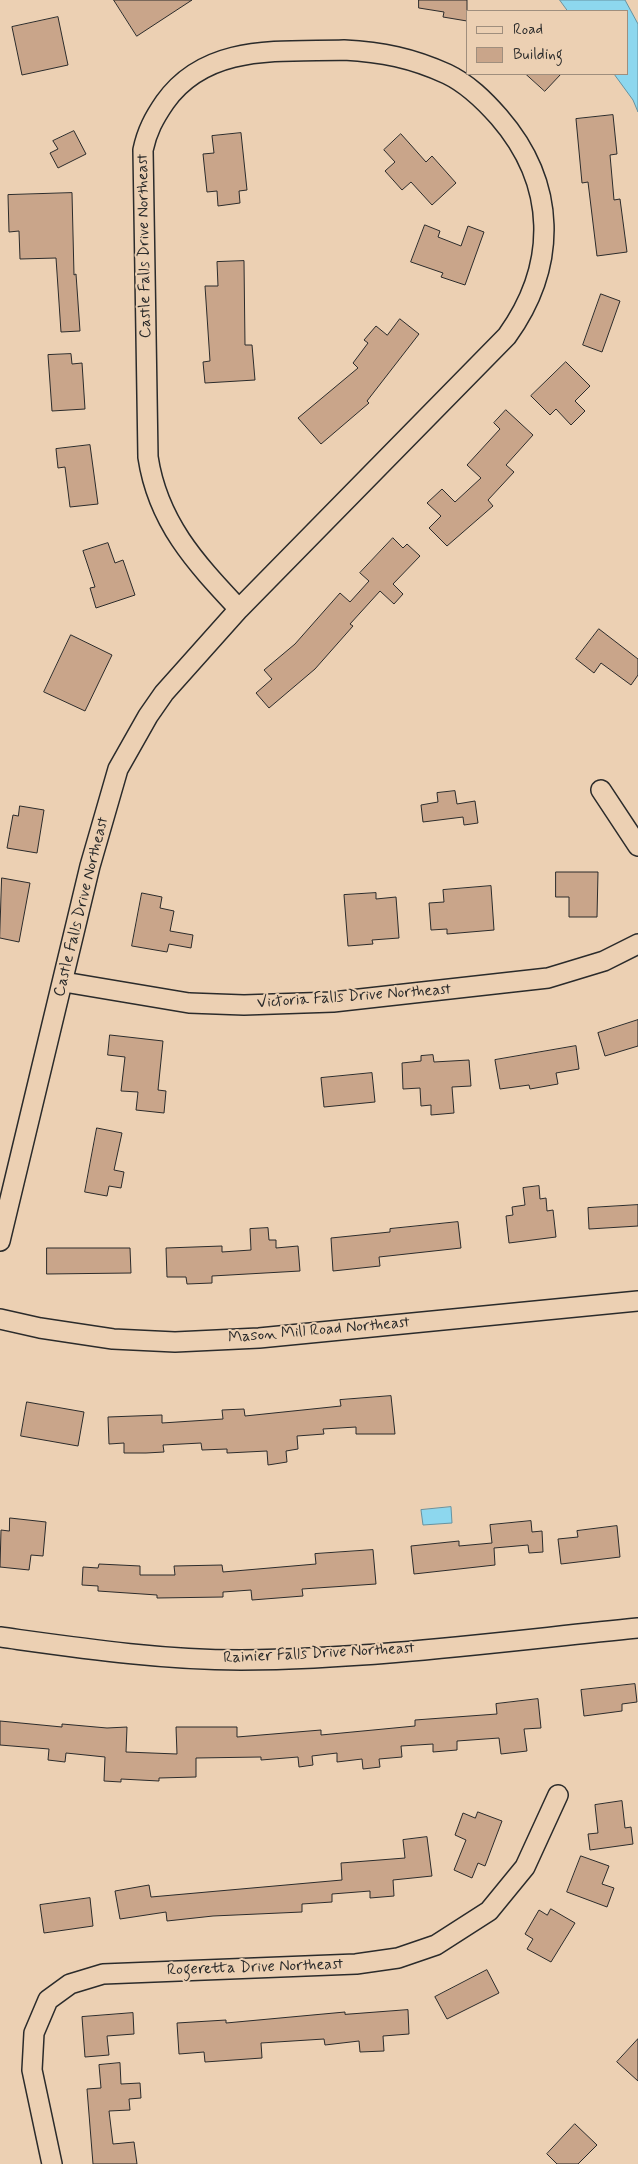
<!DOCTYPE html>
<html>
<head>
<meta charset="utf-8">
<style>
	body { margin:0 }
	#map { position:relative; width:638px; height:2164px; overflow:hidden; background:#ecd0b3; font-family:Mynerve,sans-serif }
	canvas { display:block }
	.legend { position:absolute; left:466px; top:10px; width:162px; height:65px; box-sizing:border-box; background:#ecd0b3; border:1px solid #9f8e7d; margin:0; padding:6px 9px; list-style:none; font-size:15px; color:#2b2b2b }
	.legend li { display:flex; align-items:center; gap:10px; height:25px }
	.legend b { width:25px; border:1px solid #9f8e7d }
</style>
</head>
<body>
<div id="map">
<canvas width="638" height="2164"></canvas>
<ul class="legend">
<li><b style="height:6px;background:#ecd0b3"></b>Road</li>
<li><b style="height:14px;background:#c9a58a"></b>Building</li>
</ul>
</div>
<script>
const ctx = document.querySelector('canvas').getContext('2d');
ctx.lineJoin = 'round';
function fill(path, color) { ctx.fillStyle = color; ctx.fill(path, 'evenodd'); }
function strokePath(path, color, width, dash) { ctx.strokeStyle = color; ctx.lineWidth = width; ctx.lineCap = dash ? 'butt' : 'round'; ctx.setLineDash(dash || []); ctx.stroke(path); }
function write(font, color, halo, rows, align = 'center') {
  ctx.font = font + ' Mynerve,sans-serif'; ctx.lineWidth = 4; ctx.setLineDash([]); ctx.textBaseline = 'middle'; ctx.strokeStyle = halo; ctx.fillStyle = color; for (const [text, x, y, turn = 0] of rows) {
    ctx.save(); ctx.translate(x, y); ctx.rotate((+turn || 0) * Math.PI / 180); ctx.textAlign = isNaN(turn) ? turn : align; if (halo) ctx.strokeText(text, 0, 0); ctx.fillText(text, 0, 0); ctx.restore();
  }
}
const water = new Path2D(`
	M560 0H625L638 24V112L633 100 614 74H627V11H568Z
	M451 1507 452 1523 423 1525 421 1510Z`);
fill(water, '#8dd7ee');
strokePath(water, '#6692a0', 1);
const building = new Path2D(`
	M114 0H192L137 36Z
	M419 0H467V21L443 17 444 12 419 8Z
	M58 17 68 65 22 75 12 27Z
	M526 74H561L545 91Z
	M613 115 617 154 610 155 614 200 620 199 627 252 597 256 588 182 582 183 576 119Z
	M74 131 86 154 58 168 50 153 58 149 53 141Z
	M241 133 247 190 239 191 240 203 218 206 217 191 207 192 203 154 214 153 212 136Z
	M401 134 426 162 432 156 456 183 432 205 411 182 402 190 385 171 395 162 384 150Z
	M72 193 74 275 76 274 80 331 61 332 56 258 20 259 19 231 9 232 8 195Z
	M425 225 440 231 438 237 461 246 468 226 484 232 465 285 441 277 443 273 411 262Z
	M244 261 245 345H252L255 380 205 383 203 362 210 361 205 286H218L217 262Z
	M601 294 620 301 602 352 583 345Z
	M400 319 419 334 367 401 369 403 321 444 298 418 358 368 353 363 368 343 364 340 376 326 387 335Z
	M71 354 72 364 82 363 85 409 52 411 48 355Z
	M566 362 590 386 575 401 585 411 571 425 556 409 550 415 531 396Z
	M506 410 533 435 506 465 514 472 488 500 493 506 447 546 429 528 441 516 427 503 442 489 455 502 481 478 467 465 500 429 494 423Z
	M90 445 98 504 70 507 65 467 58 468 56 449Z
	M393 538 403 548 407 544 420 556 393 584 403 594 394 604 380 591 350 624 353 626 315 669 269 708 256 693 272 679 264 670 295 644 340 593 350 602 369 581 360 573Z
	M108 543 115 563 123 560 135 595 96 608 90 588 95 587 83 551Z
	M599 629 638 659V675L631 685 601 663 594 673 576 659Z
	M71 635 112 655 85 711 44 692Z
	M455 791 457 804 475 801 478 823 464 825 463 817 423 822 421 805 438 802 437 793Z
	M20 806 44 810 37 853 7 848 13 815 18 816Z
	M556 872H598L597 917H569V897H556Z
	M2 878 30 883 19 942 0 938Z
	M491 886 494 930 447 934V929L431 930 429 903 444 902 443 890Z
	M142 893 162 897 160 908 174 911 170 931 193 935 191 948 169 944 167 952 132 946Z
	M376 893V899L396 897 399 938 372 940 373 944 348 946 344 895Z
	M638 1020V1046L605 1056 598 1033Z
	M110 1035 163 1041 158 1090 166 1091 164 1113 136 1110 138 1092 121 1091 125 1057 108 1055Z
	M576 1046 579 1069 556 1073 558 1084 530 1089 529 1085 500 1089 495 1060Z
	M433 1055 434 1062 469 1060 471 1086 452 1087 454 1113 431 1115V1105L421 1106 420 1088 403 1089 402 1063 421 1061V1056Z
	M372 1073 375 1102 324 1107 321 1078Z
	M97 1128 122 1133 114 1170 124 1172 121 1188 109 1186 107 1196 85 1192Z
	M539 1186 540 1199 546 1198 547 1211 553 1210 556 1237 509 1243 506 1216 513 1215 512 1207 525 1205 523 1188Z
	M638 1205V1226L589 1229 588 1208Z
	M458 1222 461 1248 379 1257 380 1266 333 1271 331 1238 390 1232V1229Z
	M268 1228 269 1240H276V1248L298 1246 300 1271 212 1276V1283L187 1284 186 1277H167L166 1248 222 1246V1252L251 1250 250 1229Z
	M47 1248H130L131 1273 47 1274Z
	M391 1396 395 1434H356V1427L323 1429 324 1434 297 1436 298 1449 286 1451 287 1462 268 1465 267 1451 227 1453V1449L202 1450 201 1443 163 1445 164 1452 146 1453H124V1443L109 1444 108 1417 162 1415V1423L223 1419 222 1410 244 1409 245 1416 341 1406 340 1400Z
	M27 1402 84 1412 78 1446 21 1436Z
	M10 1518 46 1522 43 1556 31 1555 29 1570 0 1567 1 1530 9 1531Z
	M531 1521 532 1532 542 1531 543 1552 529 1553 528 1545 494 1548 495 1565 414 1574 411 1546 459 1541V1546L492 1543 490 1525Z
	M617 1526 620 1557 561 1564 558 1539 578 1537 577 1531Z
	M373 1550 376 1584 302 1589 303 1596 252 1600 251 1590 223 1592V1597L157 1598V1595L98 1591V1586L82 1585 83 1567 98 1568 99 1564 140 1566V1575H175L174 1566 222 1565 223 1572 316 1564 315 1554Z
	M635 1684 637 1702 622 1704V1711L584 1716 581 1690Z
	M538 1699 541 1728 524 1729 527 1751 501 1754 499 1738 457 1741V1750L433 1752V1744L401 1746 402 1757 379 1759 380 1767 363 1769 362 1759 337 1762V1753L312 1756 313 1765 299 1767 298 1757 261 1760V1757L196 1758V1777L159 1778V1781L121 1779V1782L104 1781 105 1757 66 1753 65 1762 48 1760 49 1749 0 1745V1721L62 1727V1724L107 1728 127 1727 126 1752 177 1754 176 1727H237V1737L321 1730V1735L415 1726V1720L497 1714 496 1704Z
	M622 1801 625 1828 631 1827 633 1844 590 1850 588 1834 598 1833 595 1805Z
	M478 1812 502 1821 485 1866 478 1863 472 1878 454 1870 466 1840 455 1835 463 1813 475 1818Z
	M427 1837 432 1876 393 1880 394 1896 370 1898V1891L332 1894V1902L302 1904V1912L213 1916 167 1921 166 1912 120 1919 115 1891 149 1885 151 1897 342 1880 341 1863 405 1858 403 1840Z
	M581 1856 609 1866 602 1884 614 1888 607 1907 567 1892Z
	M90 1898 93 1926 44 1933 40 1905Z
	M551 1909 575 1923 551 1962 527 1949 533 1939 525 1934 539 1910 547 1915Z
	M487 1970 499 1993 447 2019 435 1997Z
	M408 2010 409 2034 383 2036 384 2051 360 2052 359 2041 325 2045 324 2039 261 2043 262 2058 205 2062 204 2052 179 2054 177 2023 226 2020V2023L345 2012V2014Z
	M133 2013 134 2034 107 2036 109 2055 85 2057 82 2017Z
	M638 2039V2081L617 2062Z
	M120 2063 121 2084 140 2083 141 2098 129 2099 130 2110 109 2111 113 2144 134 2142 137 2164H93L87 2089 101 2088 99 2065Z
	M575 2124 597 2145 578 2164H557L547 2154Z`);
fill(building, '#c9a58a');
strokePath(building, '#2b2b2b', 1);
const minor = new Path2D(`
	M344 50C382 52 412 58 447 74 468 84 484 100 499 117 557 184 558 265 507 336L239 609C196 563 158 523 148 457L143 150C147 131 154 118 165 102 207 43 280 52 344 50Z
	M601 790 638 846
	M64 982 189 1003 244 1005 333 1002 548 978 604 961 638 944
	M0 1241 90 866 118 769 148 716 164 693 239 609
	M0 1319 40 1328 113 1339 175 1342 259 1338 638 1301
	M0 1637C80 1648 160 1660 241 1660 374 1659 506 1641 638 1628
	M52 2164 32 2070 34 2033 48 2000 70 1984 103 1974 356 1964 398 1958 436 1945 489 1911 525 1867 558 1795`);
strokePath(minor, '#2b2b2b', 22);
strokePath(minor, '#ecd0b3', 19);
write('16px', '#2b2b2b', '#ecd0b3', [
	["Castle Falls Drive Northeast",145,246,-91],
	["Castle Falls Drive Northeast",82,907,-76],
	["Victoria Falls Drive Northeast",354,997,-4],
	["Mason Mill Road Northeast",319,1331,-5],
	["Rainier Falls Drive Northeast",319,1654,-3],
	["Rogeretta Drive Northeast",255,1968,-2]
]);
</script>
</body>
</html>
